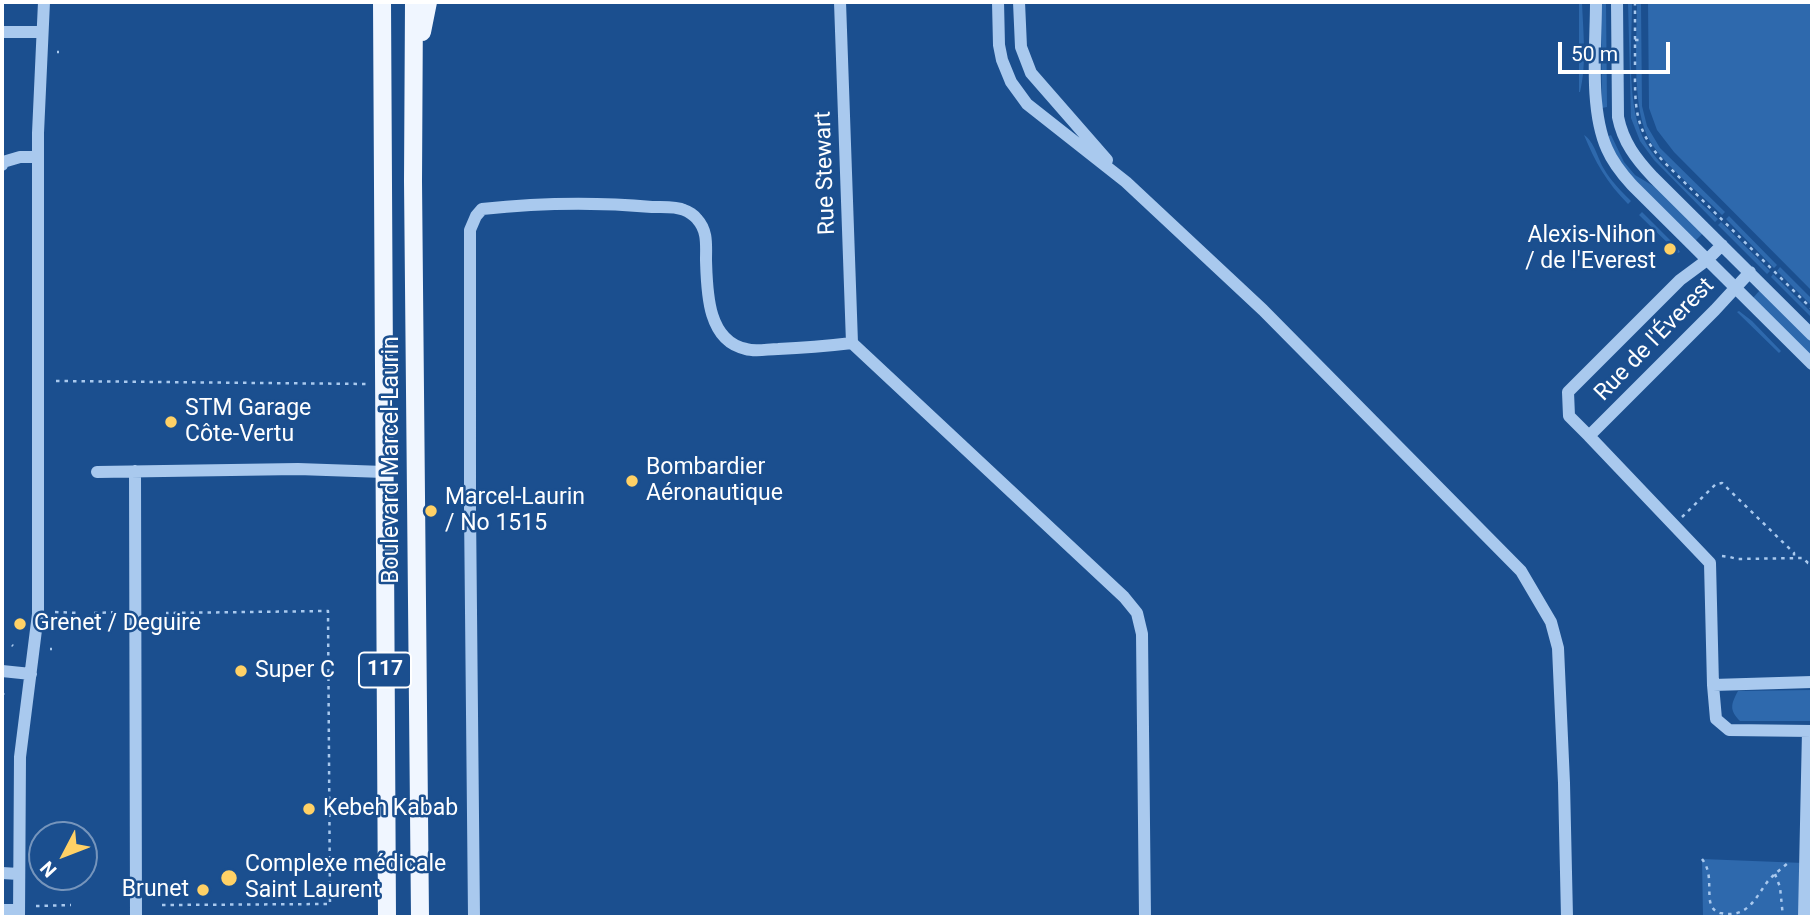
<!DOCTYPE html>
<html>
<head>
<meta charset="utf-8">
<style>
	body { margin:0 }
	#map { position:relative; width:1814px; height:919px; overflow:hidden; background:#1b4f8f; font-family:Roboto,sans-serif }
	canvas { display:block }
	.frame { position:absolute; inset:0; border:4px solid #fff; pointer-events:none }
	.north { position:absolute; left:28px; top:821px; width:70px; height:70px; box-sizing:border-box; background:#1b4f8f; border:2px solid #7695bc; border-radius:50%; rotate:228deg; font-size:19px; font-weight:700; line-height:28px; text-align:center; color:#fff }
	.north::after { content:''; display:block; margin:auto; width:24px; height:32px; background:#ffd166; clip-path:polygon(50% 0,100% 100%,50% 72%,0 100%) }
	.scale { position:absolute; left:1558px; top:42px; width:112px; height:32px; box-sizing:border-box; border:4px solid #fff; border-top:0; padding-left:9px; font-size:21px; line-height:24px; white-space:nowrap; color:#fff; -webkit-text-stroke:5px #1b4f8f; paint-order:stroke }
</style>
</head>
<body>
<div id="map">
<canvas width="1814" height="919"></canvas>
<div class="frame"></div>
<div class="north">N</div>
<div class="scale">50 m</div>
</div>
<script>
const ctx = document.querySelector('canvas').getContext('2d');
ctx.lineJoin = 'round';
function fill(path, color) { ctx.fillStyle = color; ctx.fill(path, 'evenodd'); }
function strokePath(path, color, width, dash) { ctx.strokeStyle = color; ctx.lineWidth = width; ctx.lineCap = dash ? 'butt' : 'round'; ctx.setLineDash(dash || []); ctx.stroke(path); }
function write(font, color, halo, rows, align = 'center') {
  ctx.font = font + ' Roboto,sans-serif'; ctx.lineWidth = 5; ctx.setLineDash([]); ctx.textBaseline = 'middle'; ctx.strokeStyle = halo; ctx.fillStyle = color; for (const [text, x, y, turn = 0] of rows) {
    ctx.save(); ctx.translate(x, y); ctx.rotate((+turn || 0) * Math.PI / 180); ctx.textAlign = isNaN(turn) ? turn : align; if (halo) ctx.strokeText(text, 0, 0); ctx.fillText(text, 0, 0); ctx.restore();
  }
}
fill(new Path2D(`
	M1579 2H1582C1583 30 1587 65 1580 92H1579Z
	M1601 2H1606L1607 107 1602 108Z
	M1628 2H1632C1632 43 1625 110 1647 145 1662 169 1696 198 1718 219L1715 222 1654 160 1640 141 1631 118Z
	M1637 2H1641L1642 106 1647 126 1660 148 1725 212 1722 215C1701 194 1665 166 1650 141 1631 109 1637 40 1637 2Z
	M1648 2H1812V291L1674 152 1657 130 1649 108Z
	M1584 135C1594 141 1598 159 1604 169 1611 181 1621 191 1631 201L1628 204C1607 183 1595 162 1584 135Z
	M1611 135 1624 162 1635 175 1660 190 1704 232 1694 242 1625 171 1607 137Z
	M1642 212 1676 246 1680 252 1678 253 1639 215Z
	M1729 216 1777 265 1774 268 1726 219Z
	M1721 222 1770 271 1767 274 1718 225Z
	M1780 267 1812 299V306L1777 271Z
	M1773 274 1812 313V318L1771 277Z
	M1761 289 1812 341V359L1752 299Z
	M1739 311 1752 321 1781 351 1779 353 1737 312Z
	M1812 690V721H1740C1729 710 1731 704 1738 691Z
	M1702 859 1804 863V917H1703Z`), '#2e69ad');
strokePath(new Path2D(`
	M1635 2C1635 22 1635 43 1635 63 1635 104 1633 128 1663 161L1812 309
	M1635 40H1642
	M57 52H59
	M56 381 367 384
	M1682 517 1716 484 1722 483 1794 553V558
	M1722 556 1730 557 1737 559 1803 558 1808 563H1812
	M55 612 79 613
	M94 613 119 612
	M12 645 13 646
	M50 649H52
	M3 694 4 693
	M1702 859C1712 872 1708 886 1710 901 1711 907 1714 911 1720 913 1748 919 1755 898 1768 881 1774 874 1781 869 1788 863
	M1775 874 1780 887 1783 917
	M162 905 330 904 328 611 166 613
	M36 906 71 905`), '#a9c9ee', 2.5, [3.5, 5]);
strokePath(new Path2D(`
	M840 2 852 343
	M998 2 999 45 1002 60 1011 82 1027 104 1126 182 1263 310 1521 571 1551 622 1558 648 1564 783 1567 917
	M1019 2 1021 47 1031 73 1107 160
	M1596 2C1596 46 1589 109 1607 149 1613 163 1622 174 1632 185L1812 364
	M1617 2 1618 117C1623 142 1636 159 1653 177L1812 335
	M2 32H42
	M2 165 3 162 20 157H38
	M1722 245 1707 260 1680 280 1568 392 1569 416 1589 436 1715 310 1750 272
	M1589 436 1710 563 1713 685 1716 719 1729 730 1812 731
	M135 471 136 917
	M97 472 298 469 384 472
	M2 671 31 674
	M1713 685 1812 682
	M2 873 19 874
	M2 910H19
	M19 917 20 757 38 614V133L44 2
	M474 917 470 509V230L476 216 482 209C538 203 596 202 652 207 662 207 676 206 684 210 688 211 695 216 697 219 708 231 706 245 706 260 707 291 707 341 746 349 755 352 768 349 778 349 803 348 827 346 852 343L1124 597 1137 613 1142 634 1145 917
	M1804 917 1808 731`), '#a9c9ee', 12);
strokePath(new Path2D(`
	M382 2 387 917
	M414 2 413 181 420 917
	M422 32 428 2`), '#f0f6ff', 18);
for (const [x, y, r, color] of [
	[1670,249,7,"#ffd166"],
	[171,422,7,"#ffd166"],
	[632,481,7,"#ffd166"],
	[431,511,7,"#ffd166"],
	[20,624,7,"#ffd166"],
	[241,671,7,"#ffd166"],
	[309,809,7,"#ffd166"],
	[229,878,9,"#ffd166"],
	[203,890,7,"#ffd166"]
]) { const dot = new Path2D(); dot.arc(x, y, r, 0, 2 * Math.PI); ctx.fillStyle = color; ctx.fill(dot); strokePath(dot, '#1b4f8f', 2.5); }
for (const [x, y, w] of [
	[385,670,52]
]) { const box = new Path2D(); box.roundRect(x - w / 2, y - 17.5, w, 35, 5); ctx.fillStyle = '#1b4f8f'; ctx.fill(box); strokePath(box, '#fff', 2); }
write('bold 21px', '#fff', null, [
	["117",385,670]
]);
write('23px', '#fff', '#1b4f8f', [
	["Rue Stewart",826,173,-92],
	["Rue de l'Éverest",1655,340,-46],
	["Boulevard Marcel-Laurin",392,460,-90]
]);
write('23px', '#fff', '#1b4f8f', [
	["Alexis-Nihon",1656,236,"right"],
	["/ de l'Everest",1656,262,"right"],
	["STM Garage",185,409],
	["Côte-Vertu",185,435],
	["Bombardier",646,468],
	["Aéronautique",646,494],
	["Marcel-Laurin",445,498],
	["/ No 1515",445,524],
	["Grenet / Deguire",34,624],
	["Super C",255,671],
	["Kebeh Kabab",323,809],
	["Complexe médicale",245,865],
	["Saint Laurent",245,891],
	["Brunet",189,890,"right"]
], 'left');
</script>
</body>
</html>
